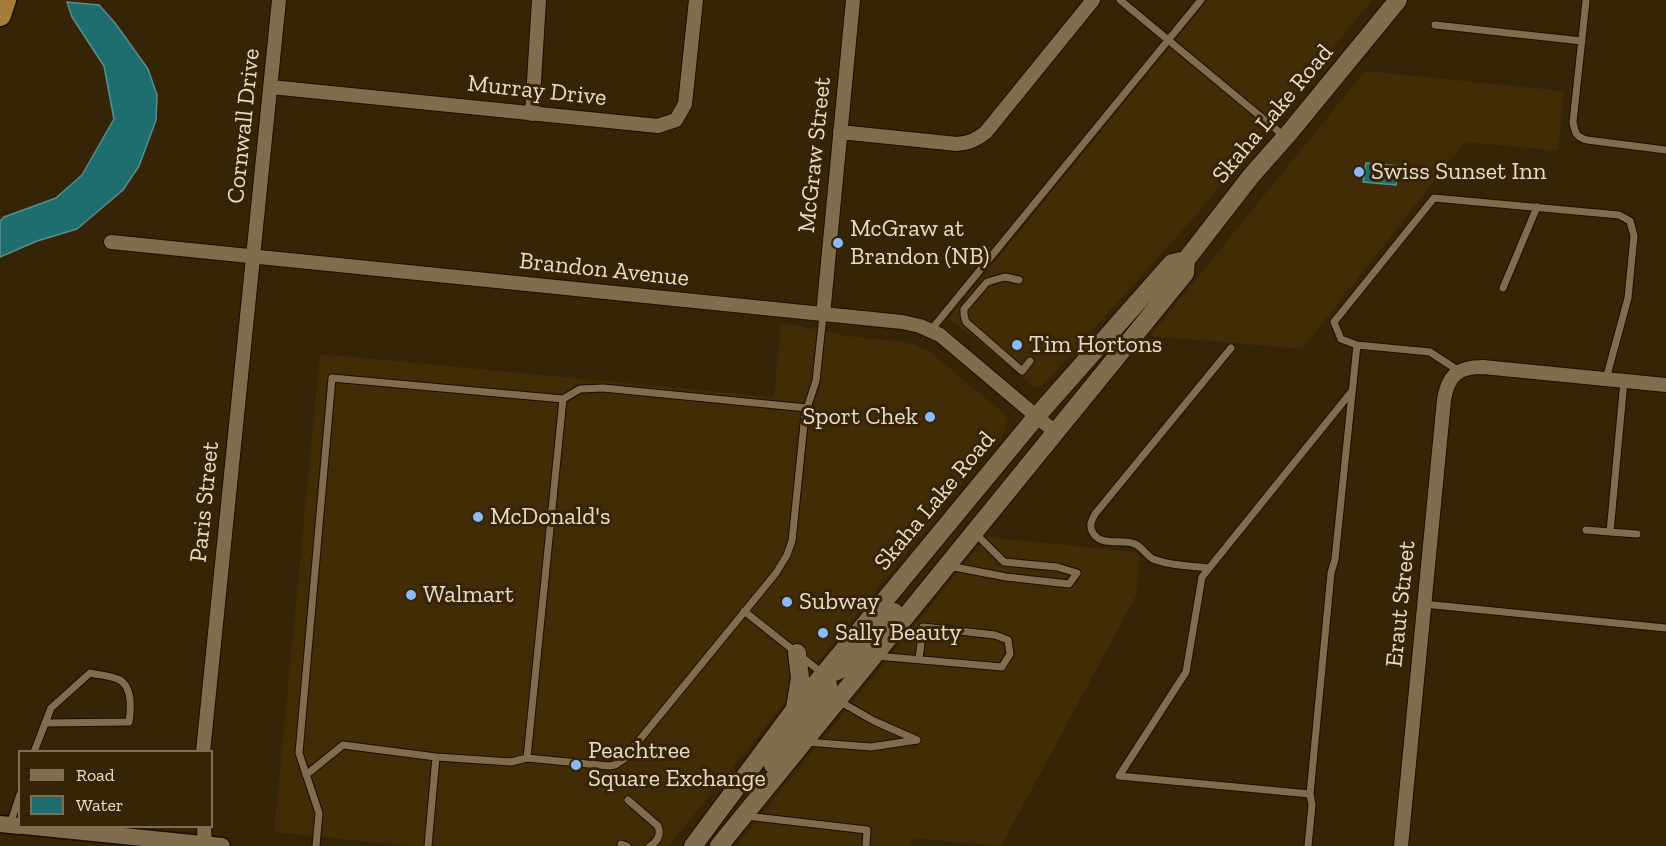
<!DOCTYPE html>
<html>
<head>
<meta charset="utf-8">
<style>
	body { margin:0 }
	#map { position:relative; width:1666px; height:846px; overflow:hidden; background:#362406; font-family:"Zilla Slab",serif }
	canvas { display:block }
	.legend { position:absolute; left:18px; top:750px; width:195px; height:78px; box-sizing:border-box; background:#362406; border:2px solid #7d6e55; margin:0; padding:8px 10px; list-style:none; font-size:18px; color:#e7dccc }
	.legend li { display:flex; align-items:center; gap:12px; height:30px }
	.legend b { width:30px; border:2px solid #7d6e55 }
</style>
</head>
<body>
<div id="map">
<canvas width="1666" height="846"></canvas>
<ul class="legend">
<li><b style="height:8px;background:#816c4e"></b>Road</li>
<li><b style="height:16px;background:#1e6d6f"></b>Water</li>
</ul>
</div>
<script>
const ctx = document.querySelector('canvas').getContext('2d');
ctx.lineJoin = 'round';
function fill(path, color) { ctx.fillStyle = color; ctx.fill(path, 'evenodd'); }
function strokePath(path, color, width, dash) { ctx.strokeStyle = color; ctx.lineWidth = width; ctx.lineCap = dash ? 'butt' : 'round'; ctx.setLineDash(dash || []); ctx.stroke(path); }
function write(font, color, halo, rows, align = 'center') {
  ctx.font = font + ' "Zilla Slab",serif'; ctx.lineWidth = 6; ctx.setLineDash([]); ctx.textBaseline = 'middle'; ctx.strokeStyle = halo; ctx.fillStyle = color; for (const [text, x, y, turn = 0] of rows) {
    ctx.save(); ctx.translate(x, y); ctx.rotate((+turn || 0) * Math.PI / 180); ctx.textAlign = isNaN(turn) ? turn : align; if (halo) ctx.strokeText(text, 0, 0); ctx.fillText(text, 0, 0); ctx.restore();
  }
}
fill(new Path2D(`
	M1208 0H1372L1197 214 1045 383 1039 387H1035L949 318Z
	M1365 71 1564 91 1558 151 1465 142 1302 349 1150 336Z
	M781 324 795 325 847 336 896 341 913 344 930 352 1003 413 1007 420 1005 431 669 846H411L274 832 320 354 774 397Z
	M986 537 1135 552 1140 557 1136 596 1001 846 912 838 911 846H736Z`), '#422c05');
const water = new Path2D(`
	M67 2 99 5 115 23 148 69 157 95 156 120 139 166 123 190 77 229 37 241 0 257V221L4 217 56 198 82 175 114 119 104 66 72 17Z
	M1366 163 1399 166 1396 185 1363 182Z`);
fill(water, '#1e6d6f');
strokePath(water, '#5a8e8b', 1.5);
const service = new Path2D(`
	M1120 0 1284 136
	M1586 1 1573 122C1575 133 1576 137 1587 140L1666 150
	M1435 25 1582 41
	M1019 280 1005 277 987 282 964 309V315L966 322 1022 371 1030 361
	M1503 288 1537 207
	M931 330 1201 0
	M1459 371 1430 352 1357 345 1341 339 1334 322 1434 198 1619 215 1630 221 1634 236 1628 298 1606 379
	M1624 381 1610 532 1637 534
	M1586 530 1610 532
	M949 566 1006 577 1069 584 1077 573 1057 567 1004 562 975 533
	M1209 568C1192 566 1170 566 1153 559 1146 555 1142 547 1135 544 1123 538 1099 548 1092 531 1089 524 1092 520 1095 514L1231 348
	M1423 604 1666 628
	M744 611 822 673
	M876 656 1002 667 1010 654 1008 640 995 635 923 627 919 659
	M839 701 874 721 917 740
	M806 742 871 747 917 740
	M34 752 51 708 90 673C99 675 112 676 120 680 132 688 131 709 129 722L45 723
	M527 758 563 399
	M306 775 343 745 436 757 511 762 527 758 609 766 615 765 624 759 776 573 787 555 792 541 805 414 816 381 823 315
	M1310 794 1119 776 1186 672 1202 577 1352 391
	M628 800 658 826C661 834 658 841 650 846
	M746 816 867 830 866 846
	M10 825 20 794
	M621 844 627 846
	M316 846 319 813 299 753 332 378 563 399 580 389 603 388 807 408
	M428 846 436 757
	M1308 846 1312 805 1310 794 1331 573 1335 559 1357 345`);
const minor = new Path2D(`
	M271 87 658 126 676 120 685 104 696 0
	M532 114 539 0
	M840 132 957 144C969 143 976 140 986 132L1093 0
	M111 242 902 322 920 326 940 335 1055 432
	M823 315 853 0
	M203 752 279 0
	M204 826 205 846
	M1401 846 1444 400C1448 375 1458 367 1483 367L1666 385`);
const tertiary = new Path2D(`
	M0 824 20 826
	M24 826 222 846`);
const secondary = new Path2D(`
	M831 673C854 668 879 630 894 612
	M795 708 800 678 797 653
	M773 765 787 742 825 695 828 685 823 674
	M693 846 795 709 1036 417 1172 263 1186 260
	M719 846 1185 273 1186 260 1251 176 1289 133 1398 0`);
const trunk = new Path2D(`
	M0 15 5 0`);
strokePath(service, '#1a0e00', 9);
strokePath(minor, '#1a0e00', 16);
strokePath(tertiary, '#1a0e00', 19);
strokePath(secondary, '#1a0e00', 20);
strokePath(trunk, '#1a0e00', 25);
strokePath(service, '#816c4e', 7);
strokePath(minor, '#816c4e', 14);
strokePath(tertiary, '#816c4e', 16);
strokePath(secondary, '#816c4e', 18);
strokePath(trunk, '#a57c39', 22);
for (const [x, y, r, color] of [
	[1359,172,6,"#8bbafc"],
	[838,243,6,"#8bbafc"],
	[1017,345,6,"#8bbafc"],
	[930,417,6,"#8bbafc"],
	[478,517,6,"#8bbafc"],
	[411,595,6,"#8bbafc"],
	[787,602,6,"#8bbafc"],
	[823,633,6,"#8bbafc"],
	[576,765,6,"#8bbafc"]
]) { const dot = new Path2D(); dot.arc(x, y, r, 0, 2 * Math.PI); ctx.fillStyle = color; ctx.fill(dot); strokePath(dot, '#362406', 2); }
write('24px', '#e7dccc', '#362406', [
	["Murray Drive",537,91,6],
	["Skaha Lake Road",1273,114,-50],
	["Cornwall Drive",244,126,-84],
	["McGraw Street",815,155,-84],
	["Brandon Avenue",604,270,6],
	["Skaha Lake Road",935,501,-50],
	["Paris Street",205,502,-84],
	["Eraut Street",1401,604,-84]
]);
write('24px', '#e7dccc', '#362406', [
	["Swiss Sunset Inn",1371,172],
	["McGraw at",850,229],
	["Brandon (NB)",850,257],
	["Tim Hortons",1029,345],
	["Sport Chek",918,417,"right"],
	["McDonald's",490,517],
	["Walmart",423,595],
	["Subway",799,602],
	["Sally Beauty",835,633],
	["Peachtree",588,751],
	["Square Exchange",588,779]
], 'left');
</script>
</body>
</html>
